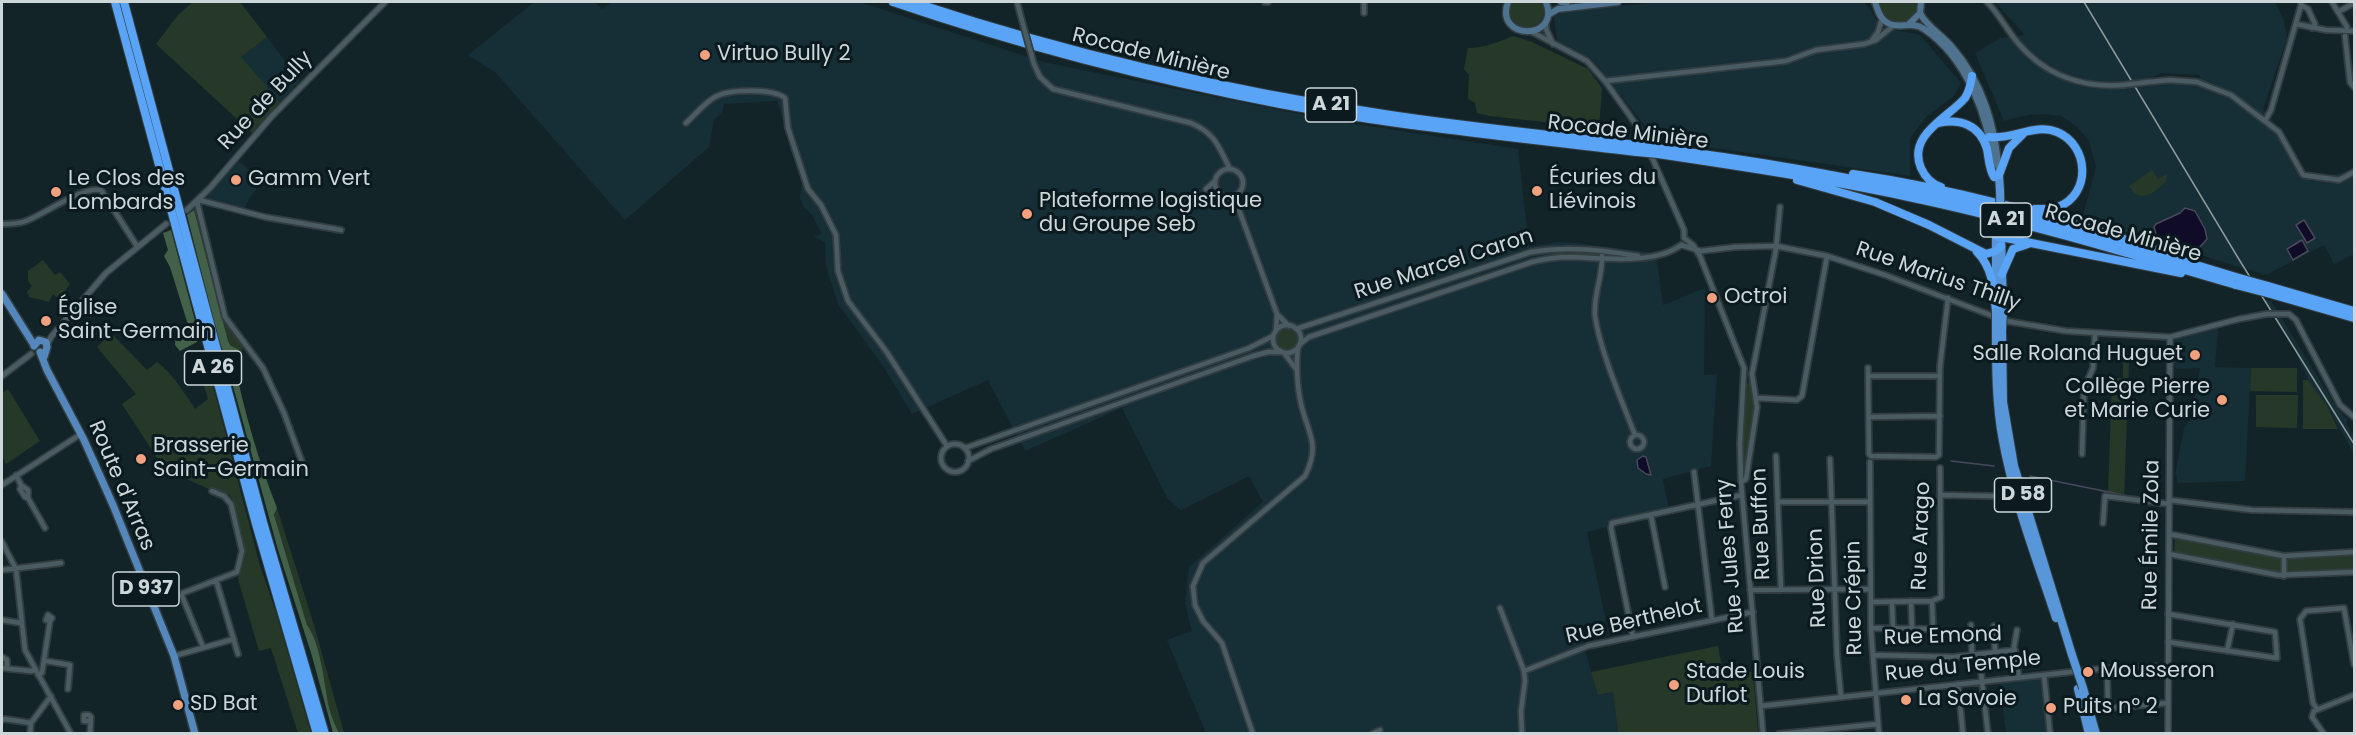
<!DOCTYPE html>
<html>
<head>
<meta charset="utf-8">
<style>
	body { margin:0 }
	#map { position:relative; width:2356px; height:735px; overflow:hidden; background:#132429; font-family:Poppins,sans-serif }
	canvas { display:block }
	.frame { position:absolute; inset:0; border:3px solid #cdd7da; pointer-events:none }
</style>
</head>
<body>
<div id="map">
<canvas width="2356" height="735"></canvas>
<div class="frame"></div>
</div>
<script>
const ctx = document.querySelector('canvas').getContext('2d');
ctx.lineJoin = 'round';
function fill(path, color) { ctx.fillStyle = color; ctx.fill(path, 'evenodd'); }
function strokePath(path, color, width, dash) { ctx.strokeStyle = color; ctx.lineWidth = width; ctx.lineCap = dash ? 'butt' : 'round'; ctx.setLineDash(dash || []); ctx.stroke(path); }
function write(font, color, halo, rows, align = 'center') {
  ctx.font = font + ' Poppins,sans-serif'; ctx.lineWidth = 6; ctx.setLineDash([]); ctx.textBaseline = 'middle'; ctx.strokeStyle = halo; ctx.fillStyle = color; for (const [text, x, y, turn = 0] of rows) {
    ctx.save(); ctx.translate(x, y); ctx.rotate((+turn || 0) * Math.PI / 180); ctx.textAlign = isNaN(turn) ? turn : align; if (halo) ctx.strokeText(text, 0, 0); ctx.fillText(text, 0, 0); ctx.restore();
  }
}
fill(new Path2D(`
	M534 2H595L602 9 613 2H860L1043 62 1323 119 1518 149 1529 247 1556 242 1576 243 1656 253 1663 305 1705 288 1704 375 1717 374 1711 466 1663 479 1669 510 1607 523V527L1587 532 1606 621 1578 627 1598 695 1613 692 1618 733H1206L1167 640 1192 631 1185 603 1189 567 1263 502 1249 476 1181 510 1168 499 1122 408 1025 451 988 380 912 414 885 369 838 304 826 266 825 242 813 236 822 234 812 215 804 207 800 197 802 183 777 101 724 104 722 113 714 120 709 147 625 220 496 73 468 55Z
	M1662 2H1865L1881 27 1920 35 1961 83 1954 96 1927 116 1910 138V176L1650 139 1645 126 1593 60 1558 47 1553 12Z
	M1995 2H2275L2284 21 2287 38 2263 109 2312 182 2354 169V254L2334 264 2324 245 2266 275 2082 219 2096 167 2089 141 2077 127 2061 116 2044 114 2027 115 2004 121 1975 53 2001 38 2025 35ZM2162 73 2200 75V76L2197 82 2142 81Z
	M267 37 300 81 280 102 240 57Z
	M238 161 263 181 250 197 244 210 205 200Z
	M2263 299 2271 301 2337 408 2347 419V425L2354 436V454L2327 406 2308 380 2295 351Z
	M2218 328 2215 367 2251 368 2245 481 2177 483V475H2175L2184 428 2190 421 2196 389 2192 388 2193 381 2198 382 2200 368 2177 369 2174 366 2175 338Z
	M2045 678 2052 733H2006L2000 683Z`), '#162e35');
fill(new Path2D(`
	M193 2H240L267 37 241 57 280 102 252 133 156 44 178 15Z
	M1512 2H1542C1552 26 1520 38 1510 15Z
	M1880 2H1918C1919 20 1906 23 1891 22L1881 11Z
	M1513 36 1532 42 1588 69 1602 88 1599 128 1489 116 1477 113 1475 103 1468 99 1469 75 1464 69 1468 48C1484 48 1498 42 1513 36Z
	M2152 170 2158 179 2167 174 2166 181C2154 194 2140 204 2129 186Z
	M196 208 223 316 243 345 242 354 239 356 228 341 194 210Z
	M43 260 55 275 60 272 70 284 59 299 53 294 49 302 29 297 27 292 32 286 28 281V271Z
	M1275 340a11 11 0 1 1 22 0a11 11 0 1 1-22 0Z
	M111 333 147 370 157 362C173 374 184 392 195 409L208 399 196 360 186 357 194 354 205 355 260 566 276 612 311 733H298L271 648 259 651 238 579 243 557V545L232 498 229 494 224 496 167 470 166 466 159 461 122 404 136 394 97 347Z
	M2123 361H2129L2124 498 2108 494 2112 378H2123Z
	M2251 368H2297V392L2250 391Z
	M1750 379H1753L1756 406 1746 475H1743V440L1747 384Z
	M2303 380H2308L2327 406 2338 429H2303Z
	M8 389 40 441 6 464 2 456V393Z
	M2256 395H2298L2297 428 2256 427Z
	M277 508 314 625 344 733H339C335 725 331 716 329 707 324 684 321 644 307 625L274 515Z
	M2175 537 2277 556 2354 553V570L2281 574 2174 556Z
	M1718 646 1724 678 1753 671 1758 733H1618L1613 692 1598 695 1591 672Z
	M1930 692 1931 704 1919 705 1918 694Z`), '#263929');
fill(new Path2D(`
	M194 210 228 341 231 346 239 350V356L242 359 241 364 235 366C245 415 259 462 277 508L274 515 307 625C321 644 324 683 329 707 331 716 335 725 339 733H333L312 656 278 550 227 364 230 362 226 361 216 330 187 215Z
	M171 230 199 336 197 342 180 351 175 345 176 331 187 335 190 331 170 267 164 256 168 250 163 233Z`), '#436148');
const water = new Path2D(`
	M2185 208 2195 211 2205 229 2207 239 2199 248 2194 249 2157 238 2154 227 2156 224 2180 213Z
	M2304 220 2315 238 2307 243 2296 225Z
	M2302 240 2308 251 2293 260 2287 249Z
	M1643 456 1646 457 1651 475 1646 474 1638 468 1637 460Z`);
fill(water, '#100b26');
strokePath(water, '#49485c', 1.5);
strokePath(new Path2D(`
	M1951 461 1994 466
	M2030 476 2138 498`), '#49485c', 1.5);
const minor = new Path2D(`
	M1017 2 1024 28
	M1265 2H1268
	M1364 2V13
	M1987 2C1999 14 2007 30 2018 43 2045 75 2082 88 2123 85
	M2301 2V5L2308 9 2315 24 2312 28
	M2332 2 2347 27
	M2338 12 2354 3
	M1546 22V29L1553 44
	M2296 24 2326 30 2354 31
	M1532 32 1587 61 1605 81 1640 130 1684 230V238L1693 245 1700 256 1744 368 1740 443 1741 482 1763 734
	M2345 36 2350 82 2354 87
	M1872 40 1878 32 1882 19
	M1034 64 1040 77 1053 89 1191 123C1216 134 1218 146 1230 169
	M1605 81 1786 61 1816 50 1864 44 1876 40 1893 26
	M2149 82 2170 80 2197 82 2231 95 2279 132 2303 175 2339 180 2354 172
	M2265 121 2271 110 2301 5
	M686 123C695 115 704 103 715 97 729 89 772 88 785 98L788 128 808 189 821 205 836 235 838 271 848 301 886 351 947 446
	M1215 183a14 14 0 1 1 28 0a14 14 0 1 1-28 0Z
	M1206 189 1215 181
	M1234 196 1277 314 1276 331
	M199 200 265 217 341 230
	M197 202 225 317 263 368 284 413 306 473
	M2 224C9 224 18 224 26 221 45 214 82 186 101 190L137 246
	M1681 245 1701 251 1735 247 1776 246 1827 256 1885 275 2006 321 2066 331 2170 337 2239 319 2267 314
	M1602 256C1603 276 1593 295 1595 316 1600 351 1622 401 1635 435
	M1277 314 1289 326
	M2282 314H2289L2296 320 2340 405 2354 417
	M1273 339a14 14 0 1 1 28 0a14 14 0 1 1-28 0Z
	M1296 329 1531 252C1568 246 1602 250 1638 256
	M1299 345 1309 337 1532 262C1544 259 1557 257 1570 257 1602 258 1655 265 1681 245
	M1284 353 1296 369
	M1868 368 1869 454 1871 456 1936 457 1939 455 1940 366 1948 298
	M1752 374 1776 249 1780 207
	M1868 376H1940
	M1756 398 1797 400 1802 396 1827 256
	M1869 417 1940 416
	M1630 442a7 7 0 1 1 14 0a7 7 0 1 1-14 0Z
	M941 458a14 14 0 1 1 28 0a14 14 0 1 1-28 0Z
	M965 448 1249 348 1273 336
	M2082 454 2084 389 2093 368 2095 333
	M1776 456 1781 590
	M1830 459 1837 655 1841 697
	M968 461 991 449 1253 356 1268 352H1281
	M1870 462 1871 631 1879 734
	M1694 472 1712 620
	M16 475 21 485 20 489 25 497 28 498V490L21 485
	M1741 482 1746 479 1757 407 1752 374
	M2 485 81 434
	M1941 495 1992 496
	M28 498 45 528
	M2169 500 2252 510 2354 512
	M1779 502H1870
	M1651 516 1665 587
	M2103 523 2105 496 2169 504
	M2169 534 2284 556 2354 552
	M2 542 16 569 25 650 71 734
	M2169 554 2278 575 2354 572
	M2284 556V576
	M2 570 61 563
	M216 580 238 654
	M1750 590 1870 589
	M1911 601 1912 629
	M1871 602 1932 601 1941 597 1940 468
	M1892 602 1893 628
	M1500 608 1524 671 1525 681 1521 711 1522 734
	M2 620 21 623
	M1971 625 1972 656
	M1994 626 1995 653
	M1871 628 1931 629 1933 626 1932 601
	M2017 630 2014 647 2019 677
	M1633 637 1611 528 1612 523 1742 495
	M2168 642 2277 658 2275 632 2168 614
	M203 647 182 596 183 593 237 572 242 551 231 504 224 496 212 491
	M2227 651 2233 624
	M1873 655 1953 657 2015 650
	M1979 655 1988 734
	M174 656 234 639
	M2 657 7 660V667
	M46 661 70 665 68 689
	M2 668 31 671 35 670
	M2107 668 2108 706 2110 708 2168 703
	M1524 671 1588 646 1753 612
	M38 675 42 673 50 621 52 618 48 615 46 620 50 621
	M2044 675 2050 734
	M1958 684 1963 734
	M1761 706 2107 668 2168 666
	M2317 709 2313 703 2300 619 2306 611 2344 608 2354 664
	M2 720 5 719 31 723 51 696
	M30 734 31 723
	M90 734 91 717 89 715H84V721H90
	M1253 734 1222 643 1203 621 1195 605 1193 586 1203 563 1305 476C1321 444 1308 434 1301 404 1297 385 1296 365 1298 347
	M1372 734 1380 730
	M1779 734 1878 724
	M2324 734 2312 717 2314 711 2354 695`);
const tertiary = new Path2D(`
	M187 210 210 188 272 116 385 2
	M47 345 51 337 106 273 166 224
	M2 376 31 354
	M2168 734 2170 337`);
const secondary = new Path2D(`
	M1508 2C1494 41 1561 41 1546 2
	M1561 2H1567
	M1875 2C1877 7 1878 13 1882 18 1894 33 1910 19 1924 29 1966 57 1989 117 1993 165
	M1920 13C1926 26 1942 35 1952 47 1983 83 1995 125 1999 172
	M1548 15 1558 9 1618 2
	M1909 24 1920 13 1921 2`);
const primary = new Path2D(`
	M2 294 34 345
	M34 346 39 340 46 342 47 347 44 357
	M40 352 47 370 84 440 113 505 174 656 195 734`);
const trunk = new Path2D(`
	M1999 175 2000 191
	M1996 232V292
	M2001 232 2003 311
	M2002 330 2003 402 2014 466 2072 655
	M1996 331C1996 368 1996 405 2003 441 2014 501 2037 560 2056 618
	M2083 688 2096 734
	M2078 689 2089 734`);
const motorway = new Path2D(`
	M115 2 256 524 317 734
	M124 2 263 522 325 734
	M893 2C1019 45 1149 79 1280 104 1398 126 1517 138 1637 152
	M913 2C1066 53 1225 90 1384 114 1468 127 1552 135 1636 145
	M1938 123C1960 118 1980 125 1987 149 1989 159 1989 169 1994 177
	M1989 137C2012 140 2035 123 2057 132 2089 145 2092 194 2058 207 2050 210 2042 209 2035 209
	M1655 148C1852 171 2046 219 2236 277
	M1658 154C1745 167 1832 180 1918 199 2025 222 2131 254 2236 285
	M1853 174C1956 189 2056 217 2155 249
	M1999 175 2009 148 2023 134
	M1797 180 1875 202 1929 225 1986 254 1996 251 2001 246
	M1941 187C1932 184 1925 177 1921 168 1907 135 1948 118 1965 98 1969 92 1971 83 1972 76
	M1996 236 2181 273
	M1977 252C1993 268 1994 290 1996 312
	M2002 274 2013 249 2028 244
	M2268 286 2354 311
	M2267 293 2354 318`);
strokePath(minor, '#323d41', 8);
strokePath(tertiary, '#323d41', 8);
strokePath(secondary, '#323d41', 9);
strokePath(primary, '#323d41', 10);
strokePath(trunk, '#323d41', 10);
strokePath(motorway, '#323d41', 10);
strokePath(minor, '#4a5c62', 4.5);
strokePath(tertiary, '#4a5c62', 5);
strokePath(secondary, '#4f728f', 6);
strokePath(primary, '#5487bb', 7);
strokePath(trunk, '#5796d9', 8);
strokePath(motorway, '#5aa4f7', 8);
strokePath(new Path2D(`
	M2084 2 2240 261 2354 444`), '#8c989c', 1.5);
const minorBridge = new Path2D(`
	M1024 28 1034 64
	M2123 85 2149 82
	M2267 314H2282`);
const trunkBridge = new Path2D(`
	M2000 191 2001 232
	M1995 209 1996 231
	M2002 330 2003 311
	M1996 331V312
	M2072 655 2083 688`);
const motorwayBridge = new Path2D(`
	M1636 145 1655 148
	M1637 152 1658 154
	M2236 277 2268 286
	M2236 285 2267 293`);
strokePath(minorBridge, '#323d41', 8, []);
strokePath(trunkBridge, '#323d41', 10, []);
strokePath(motorwayBridge, '#323d41', 10, []);
strokePath(minorBridge, '#4a5c62', 4.5);
strokePath(trunkBridge, '#5796d9', 8);
strokePath(motorwayBridge, '#5aa4f7', 8);
for (const [x, y, r, color] of [
	[705,55,6,"#f1a17d"],
	[236,180,6,"#f1a17d"],
	[1537,191,6,"#f1a17d"],
	[56,192,6,"#f1a17d"],
	[1027,214,6,"#f1a17d"],
	[1712,298,6,"#f1a17d"],
	[46,321,6,"#f1a17d"],
	[2195,355,6,"#f1a17d"],
	[2222,400,6,"#f1a17d"],
	[141,459,6,"#f1a17d"],
	[2088,672,6,"#f1a17d"],
	[1674,685,6,"#f1a17d"],
	[1906,700,6,"#f1a17d"],
	[178,705,6,"#f1a17d"],
	[2051,708,6,"#f1a17d"]
]) { const dot = new Path2D(); dot.arc(x, y, r, 0, 2 * Math.PI); ctx.fillStyle = color; ctx.fill(dot); strokePath(dot, '#0a1a1f', 2); }
for (const [x, y, w] of [
	[1331,105,51],
	[2006,220,51],
	[213,368,57],
	[2023,495,57],
	[146,589,66]
]) { const box = new Path2D(); box.roundRect(x - w / 2, y - 17, w, 34, 4.5); ctx.fillStyle = '#0a1a1f'; ctx.fill(box); strokePath(box, '#cdd7da', 1.5); }
write('bold 20px', '#cdd7da', null, [
	["A 21",1331,105],
	["A 21",2006,220],
	["A 26",213,368],
	["D 58",2023,495],
	["D 937",146,589]
]);
write('21px', '#cdd7da', '#0a1a1f', [
	["Virtuo Bully 2",717,55],
	["Écuries du",1549,179],
	["Liévinois",1549,203],
	["Le Clos des",68,180],
	["Lombards",68,204],
	["Gamm Vert",248,180],
	["Plateforme logistique",1039,202],
	["du Groupe Seb",1039,226],
	["Octroi",1724,298],
	["Église",58,309],
	["Saint-Germain",58,333],
	["Salle Roland Huguet",2183,355,"right"],
	["Collège Pierre",2210,388,"right"],
	["et Marie Curie",2210,412,"right"],
	["Brasserie",153,447],
	["Saint-Germain",153,471],
	["Mousseron",2100,672],
	["Stade Louis",1686,673],
	["Duflot",1686,697],
	["La Savoie",1918,700],
	["SD Bat",190,705],
	["Puits n° 2",2063,708]
], 'left');
write('21px', '#cdd7da', '#0a1a1f', [
	["Rocade Minière",1151,55,14],
	["Rue de Bully",266,101,-47],
	["Rocade Minière",1628,133,7],
	["Rocade Minière",2123,234,16],
	["Rue Marcel Caron",1444,265,-18],
	["Rue Marius Thilly",1938,277,19],
	["Route d'Arras",121,486,67],
	["Rue Buffon",1762,524,-92],
	["Rue Émile Zola",2152,535,-89],
	["Rue Arago",1922,536,-88],
	["Rue Jules Ferry",1731,556,-95],
	["Rue Drion",1818,578,-92],
	["Rue Crépin",1855,598,-91],
	["Rue Berthelot",1634,622,-13],
	["Rue Emond",1943,637,-2],
	["Rue du Temple",1963,667,-6]
]);
</script>
</body>
</html>
